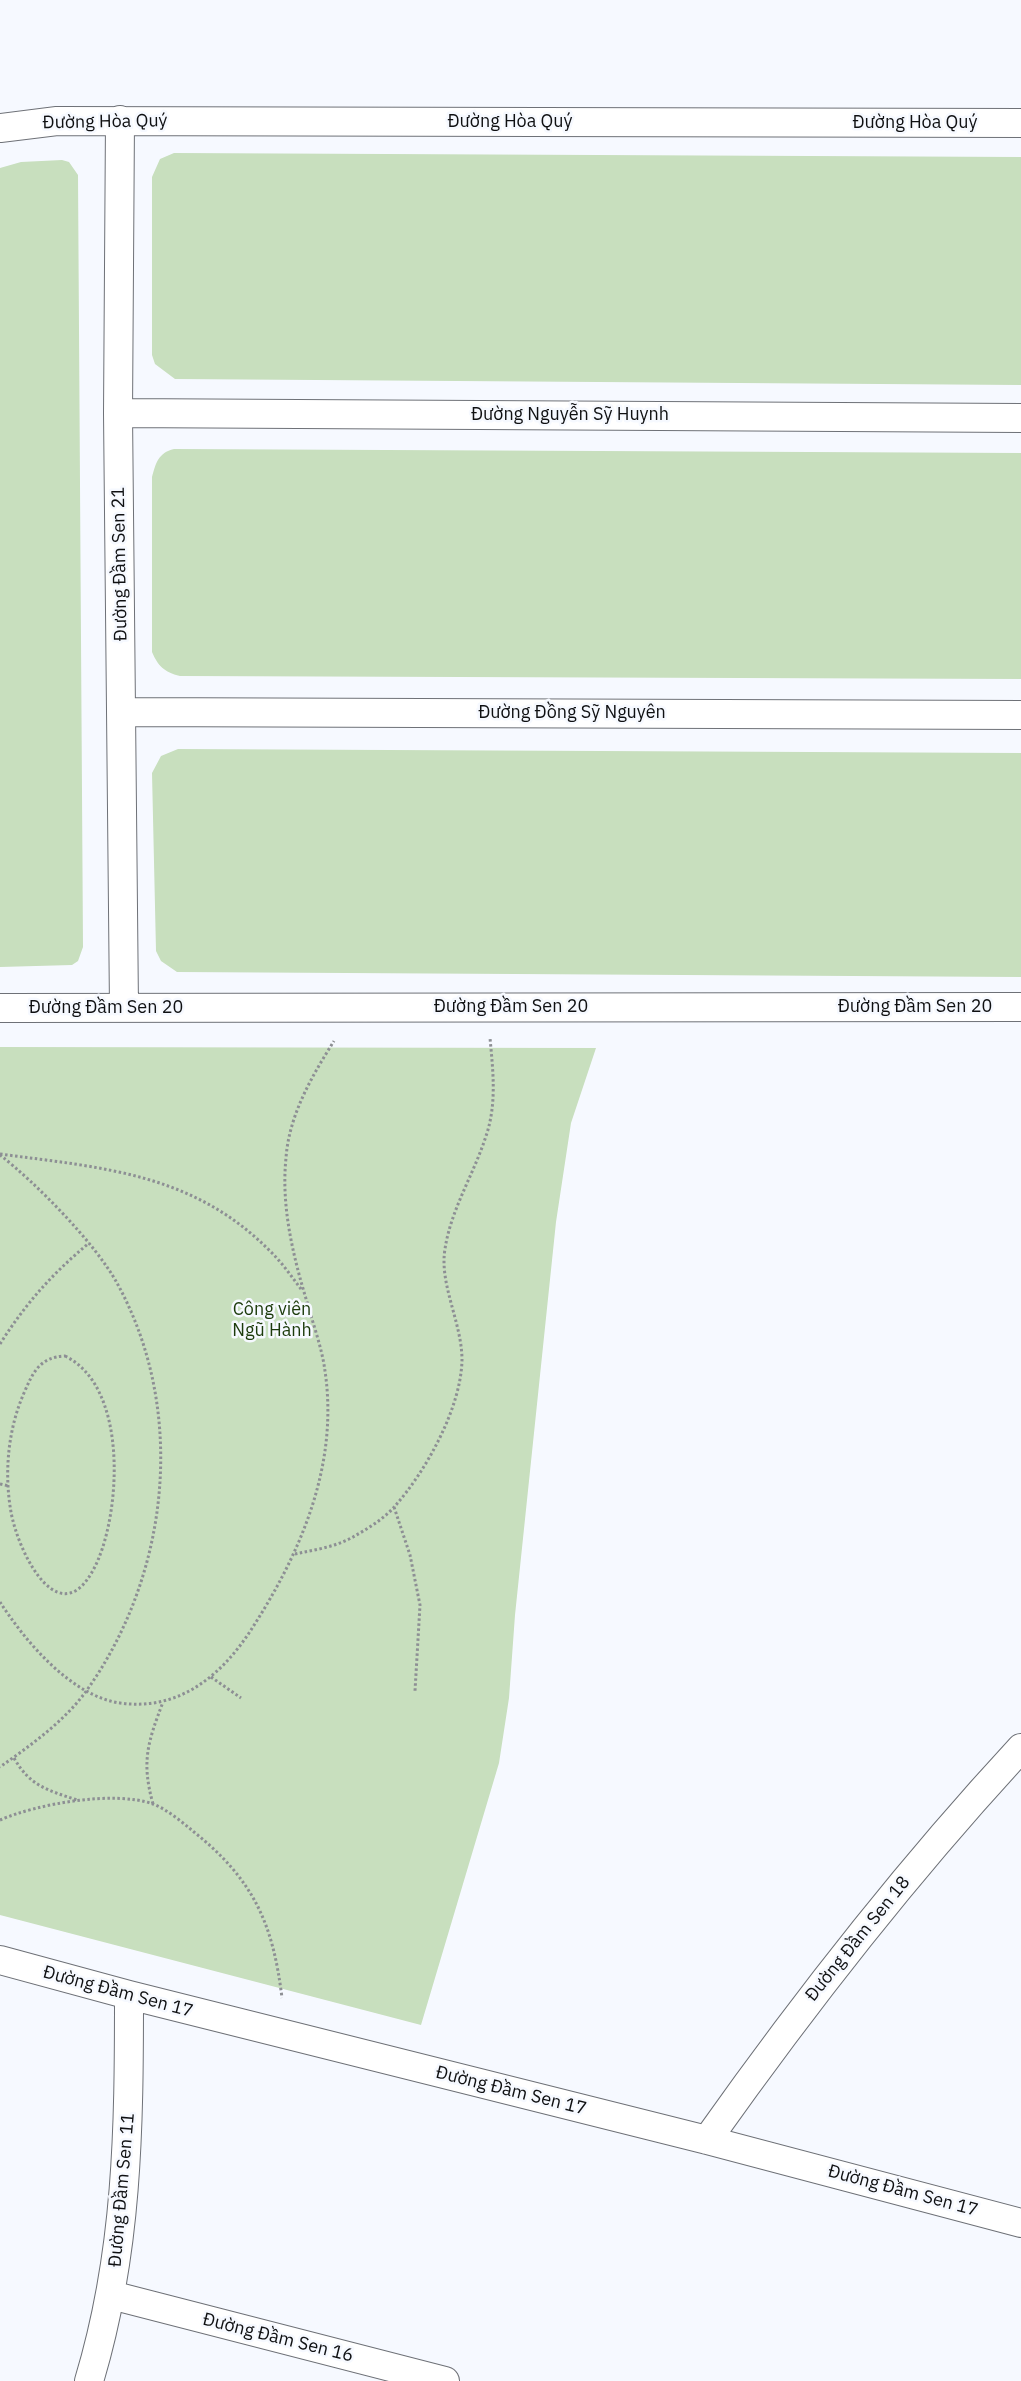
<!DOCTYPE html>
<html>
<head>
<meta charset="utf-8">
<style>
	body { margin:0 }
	canvas { display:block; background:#f6f9ff }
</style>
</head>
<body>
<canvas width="1021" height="2381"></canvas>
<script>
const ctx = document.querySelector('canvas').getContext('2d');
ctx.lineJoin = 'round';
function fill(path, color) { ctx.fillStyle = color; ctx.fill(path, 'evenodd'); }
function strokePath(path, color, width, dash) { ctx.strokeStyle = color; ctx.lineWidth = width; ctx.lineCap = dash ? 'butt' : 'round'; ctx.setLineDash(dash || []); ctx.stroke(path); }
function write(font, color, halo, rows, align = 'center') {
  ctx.font = font + ' "IBM Plex Sans",sans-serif'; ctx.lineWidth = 5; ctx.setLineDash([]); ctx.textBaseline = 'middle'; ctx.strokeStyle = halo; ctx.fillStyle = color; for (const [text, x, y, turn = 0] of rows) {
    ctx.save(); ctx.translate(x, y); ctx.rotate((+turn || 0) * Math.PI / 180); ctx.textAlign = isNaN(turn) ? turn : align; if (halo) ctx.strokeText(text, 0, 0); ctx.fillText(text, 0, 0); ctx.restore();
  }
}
fill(new Path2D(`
	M174 153 1021 157V385L175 379 155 364 152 355V177L160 159Z
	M62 160 69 162 78 175 83 947 78 961 72 965 0 967V168L21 162Z
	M174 449 1021 453V679L180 676C164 672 158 666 152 652V477C156 463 158 453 174 449Z
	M178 749 1021 753V977L177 972 161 961 156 951 152 773 161 756Z
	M0 1047 596 1048 571 1123 556 1222 515 1615 509 1698 499 1763 421 2025 0 1915Z`), '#c8dfbe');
const minor = new Path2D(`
	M120 120 118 413 124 1008
	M0 128 57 121 1021 123
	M118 413 1021 418
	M122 712 1021 715
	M0 1008 1021 1007
	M0 1960 129 1995 707 2140 1021 2223
	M707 2140C804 2003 907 1871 1021 1748
	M111 2295 445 2381
	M89 2381C128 2252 129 2128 129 1995`);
strokePath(minor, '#6e7177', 30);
strokePath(new Path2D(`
	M0 1154C104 1168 194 1173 272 1253 283 1264 292 1277 301 1289
	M0 1155C36 1183 95 1243 117 1283 187 1410 170 1573 87 1690 65 1721 31 1745 0 1767
	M0 1344C26 1303 52 1274 89 1243
	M65 1356C127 1386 121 1506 98 1560 63 1641 19 1556 11 1512 4 1473 8 1429 24 1393 33 1372 40 1357 65 1356Z
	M0 1484 9 1486
	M394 1507 410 1555 420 1605 415 1691
	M295 1554C314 1550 335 1547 353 1537 367 1529 384 1519 395 1506 426 1471 461 1408 462 1360 462 1323 439 1284 445 1249 451 1209 474 1174 486 1136 497 1104 493 1071 490 1038
	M0 1602C25 1641 71 1696 120 1703 177 1711 219 1678 249 1633 300 1555 339 1466 325 1371 322 1348 313 1324 307 1302 293 1256 281 1206 286 1158 289 1115 312 1076 334 1041
	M211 1677 241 1698
	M14 1758C30 1786 47 1790 77 1800
	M153 1804C141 1761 148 1742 163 1702
	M0 1820C37 1804 114 1790 153 1804 168 1810 182 1822 194 1832 254 1880 273 1924 282 1998`), '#8d8f94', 3, [2.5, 2.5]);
strokePath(minor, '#fff', 28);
write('18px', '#0f1012', '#f6f9ff', [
	["Đường Hòa Quý",105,122,-1],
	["Đường Hòa Quý",510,122],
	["Đường Hòa Quý",915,123],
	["Đường Nguyễn Sỹ Huynh",570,415],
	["Đường Đầm Sen 21",120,564,-91],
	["Đường Đồng Sỹ Nguyên",572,713],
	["Đường Đầm Sen 20",511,1007],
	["Đường Đầm Sen 20",915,1007],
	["Đường Đầm Sen 20",106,1008],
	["Đường Đầm Sen 18",858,1939,-51],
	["Đường Đầm Sen 17",118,1992,15],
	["Đường Đầm Sen 17",511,2091,14],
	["Đường Đầm Sen 11",122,2190,-85],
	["Đường Đầm Sen 17",903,2191,15],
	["Đường Đầm Sen 16",278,2338,14]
]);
write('18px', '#1c3b0b', '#f6f9ff', [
	["Công viên",272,1310],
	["Ngũ Hành",272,1331]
]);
</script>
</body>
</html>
